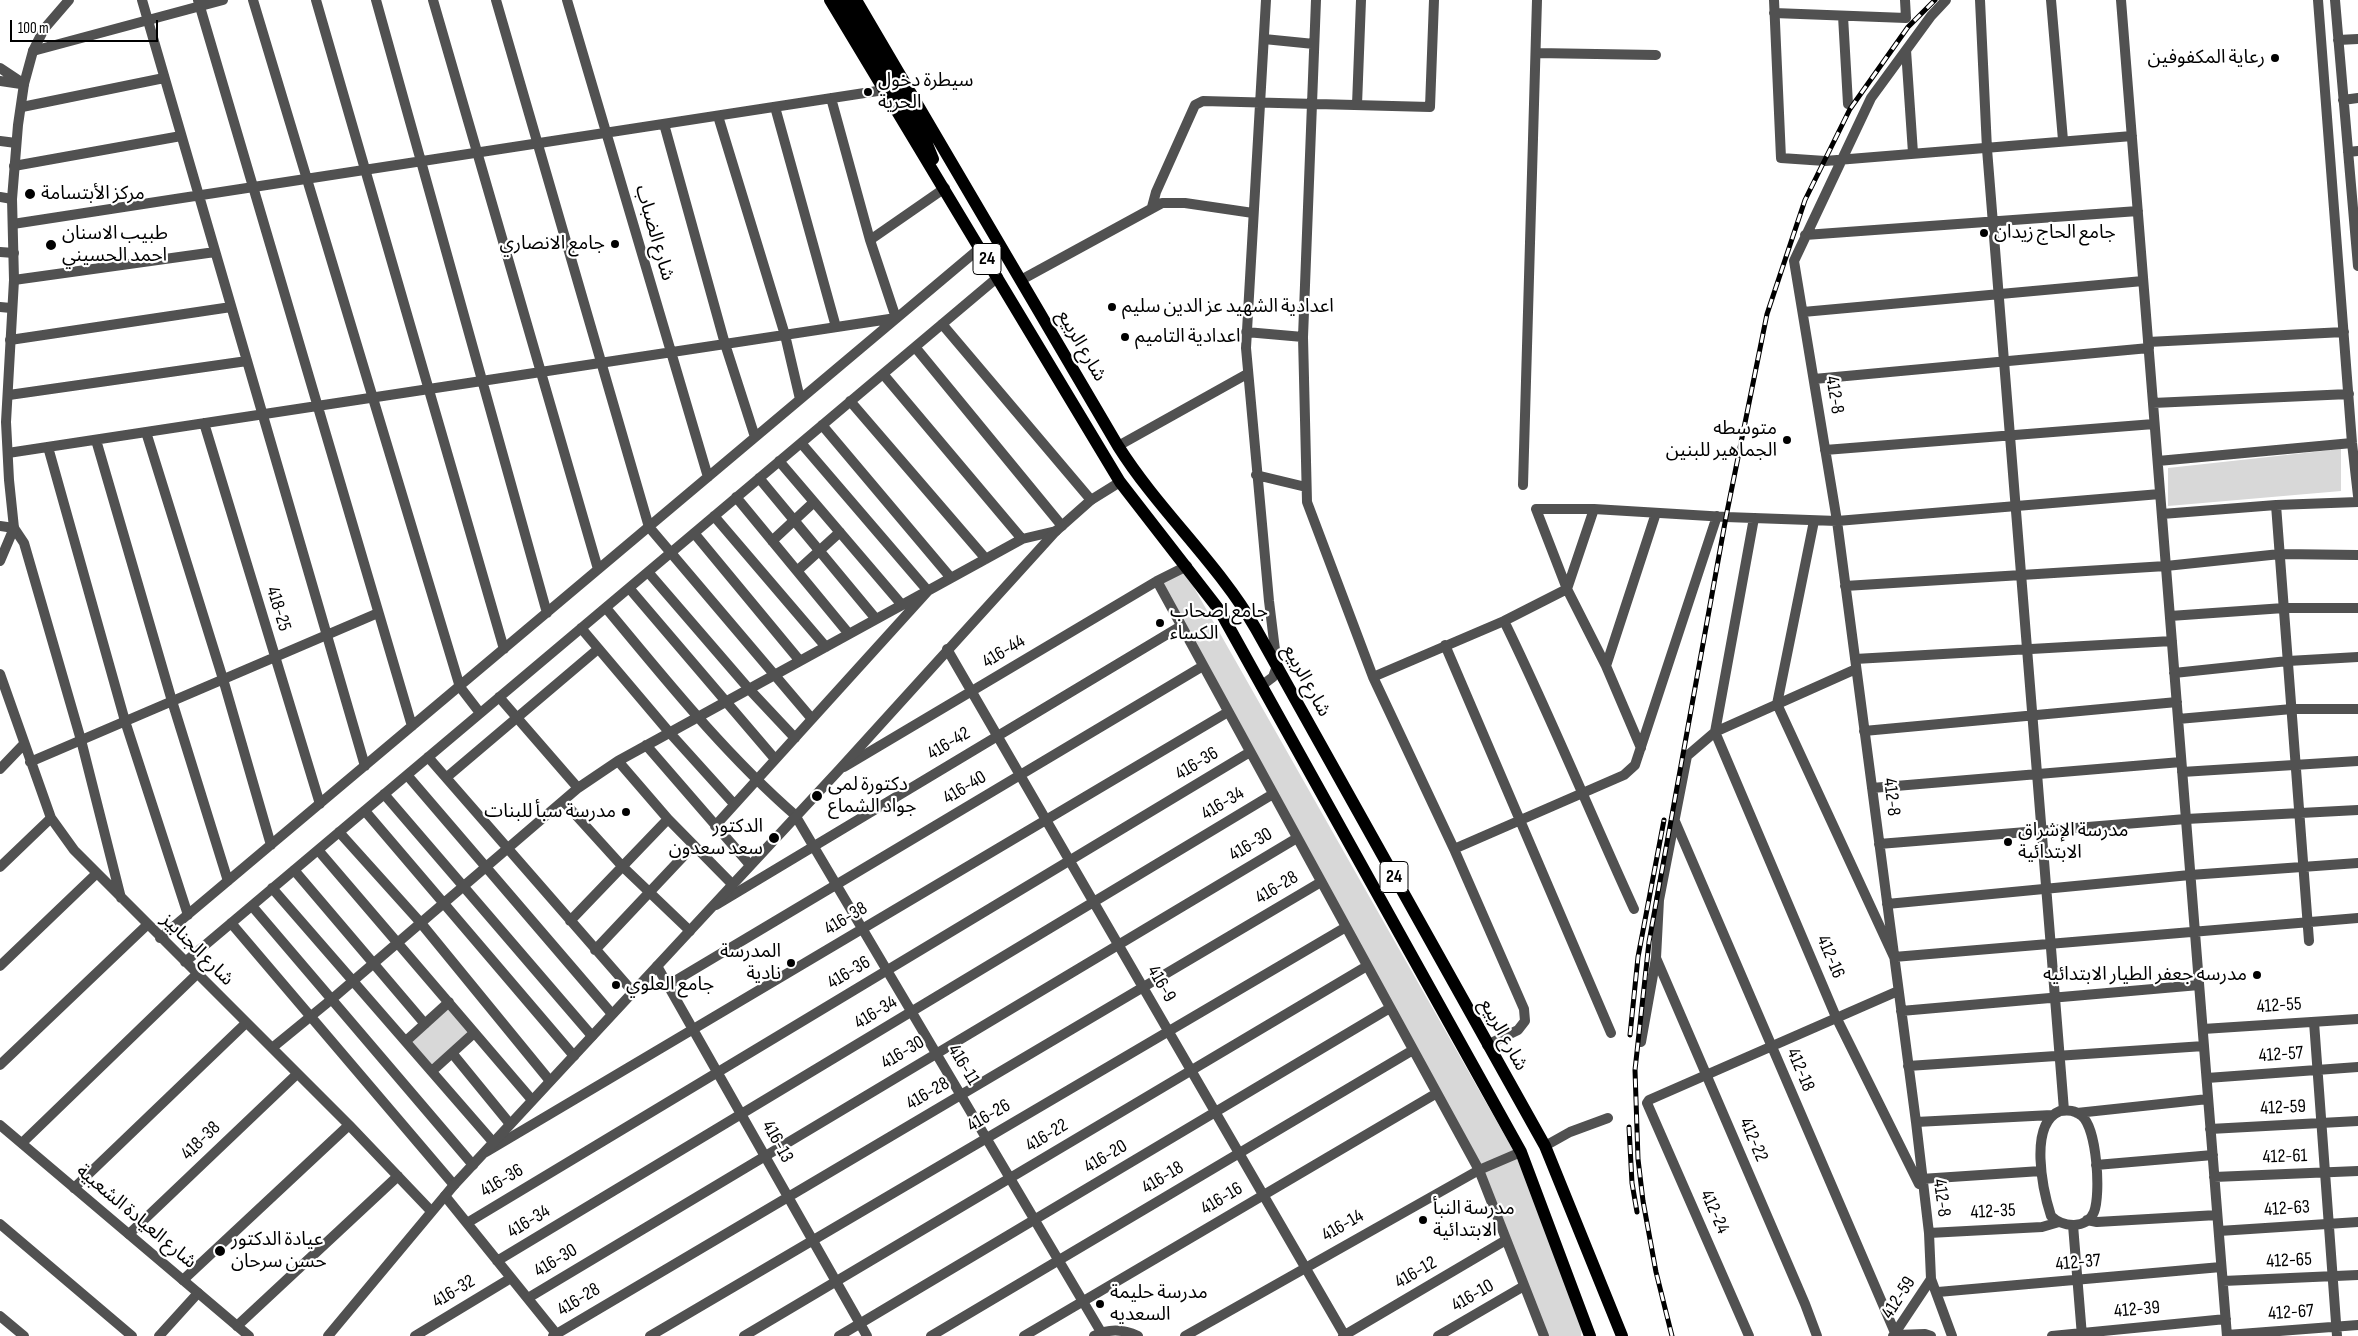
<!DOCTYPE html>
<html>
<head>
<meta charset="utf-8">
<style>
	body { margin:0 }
	#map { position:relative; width:2358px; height:1336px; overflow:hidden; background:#fff; font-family:"Sofia Sans Condensed",sans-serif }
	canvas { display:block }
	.scale { position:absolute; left:10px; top:20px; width:148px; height:22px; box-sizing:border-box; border:2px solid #000; border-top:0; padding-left:6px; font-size:15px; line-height:18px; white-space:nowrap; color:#000; -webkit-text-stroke:4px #fff; paint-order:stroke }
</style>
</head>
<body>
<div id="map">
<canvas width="2358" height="1336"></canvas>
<div class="scale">100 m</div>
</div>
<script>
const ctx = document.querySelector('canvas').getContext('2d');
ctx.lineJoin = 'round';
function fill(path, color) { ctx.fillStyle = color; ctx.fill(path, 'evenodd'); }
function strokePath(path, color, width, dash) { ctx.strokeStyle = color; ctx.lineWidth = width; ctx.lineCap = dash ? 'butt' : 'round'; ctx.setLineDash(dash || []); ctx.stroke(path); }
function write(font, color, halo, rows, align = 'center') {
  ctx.font = font + ' "Sofia Sans Condensed","Noto Sans Arabic",sans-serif'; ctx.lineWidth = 4.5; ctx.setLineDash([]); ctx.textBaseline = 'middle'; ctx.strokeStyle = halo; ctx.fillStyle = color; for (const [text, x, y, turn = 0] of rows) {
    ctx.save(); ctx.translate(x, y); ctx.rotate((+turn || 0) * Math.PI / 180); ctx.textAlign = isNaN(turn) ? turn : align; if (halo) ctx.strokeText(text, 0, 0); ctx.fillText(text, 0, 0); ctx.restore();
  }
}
fill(new Path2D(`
	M2341 449V491L2168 506V468Z
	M1184 570 1517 1157 1582 1326 1581 1336H1547L1485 1174 1159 583Z
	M448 1005 472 1033 431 1068 409 1042Z`), '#d8d8d8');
strokePath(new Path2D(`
	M142 0 365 766
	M198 0 412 726
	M253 0 460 687 480 713
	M316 0 504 649
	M376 0 547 613
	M433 0 598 569
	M496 0 649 527 812 719
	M567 0 708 477
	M1316 0 1303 337 1307 502 1373 677 1454 849 1524 1009 1525 1021 1518 1030 1487 1045
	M1774 0 1781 158 1825 161 2132 136
	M1946 0 1931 16 1871 98 1794 261 1837 521 1916 1122 1929 1233 1931 1279 1952 1336
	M1980 0 1987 149 2064 1110
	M2051 0 2063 140
	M2121 0 2227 1336
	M2318 0 2352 443 2358 496
	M2335 0 2358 266
	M1774 13 1906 18 1905 0
	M1843 16 1848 104
	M1264 39 1314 44
	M2338 40 2358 39
	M1906 50 1913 153
	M33 51 223 0
	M1536 53 1656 55
	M0 68 24 84
	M0 81 21 84
	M2343 100 2358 98
	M1357 105 1361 0
	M22 107 164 78
	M775 107 836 327
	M718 116 785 335 800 399
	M664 124 725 344 755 437
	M0 141 16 143
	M2348 152 2358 151
	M14 166 181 136
	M0 197 12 199
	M1152 207 1156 192 1195 105 1203 101 1430 107 1434 0
	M13 224 884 90
	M1805 235 2138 211
	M870 240 945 188
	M0 252 14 253
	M14 280 215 252
	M1021 280 1162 203H1185L1253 213
	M0 307 11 308
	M1803 312 2143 281
	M942 324 1091 500
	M1246 332 1303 337
	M10 340 231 307
	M2148 342 2344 332
	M915 347 1062 526
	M883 374 1022 539
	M1814 379 2149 348
	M9 395 247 361
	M850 401 986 559
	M2153 403 2349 394
	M204 423 320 804
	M822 425 951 578
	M146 432 223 679 271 845
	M96 440 172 701 228 881
	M1118 446 1247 374
	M48 447 125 721 188 915
	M1825 450 2154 424
	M8 453 896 318 870 240 831 98
	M779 461 902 605
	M2158 461 2352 443
	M1256 475 1306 487
	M759 478 876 619
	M1523 485 1537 0
	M736 497 849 634
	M2276 505 2309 941
	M2162 514 2276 505 2358 502
	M714 516 826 647
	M1754 518 1715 732 1836 1017 1919 1184
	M1814 521 1777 704 1894 957 2358 918
	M0 526 14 528 24 543 81 740 121 898
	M694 533 800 661
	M772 541 814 502
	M797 571 840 532
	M648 572 749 689 795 738
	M1157 581 1479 1170 1544 1336
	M1845 586 2166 566 2280 554 2358 555
	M629 588 775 759
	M606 608C666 680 724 753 795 815L1101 1332
	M2170 616 2284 608H2358
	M1504 621C1550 715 1590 813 1634 909
	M581 628 669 732 734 804
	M1445 645 1611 1033
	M947 649 1345 1336
	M1855 659 2172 641
	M1606 666 1656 513
	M2174 673 2288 661 2358 657
	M0 674 51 818 74 850 349 1125 431 1211
	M1373 677 1504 621 1567 589 1594 509
	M1261 686 1273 677 1277 666 1269 601 1246 348 1266 0
	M499 697 578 788
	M2178 719 2292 709H2358
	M1864 731 2177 702
	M646 745 750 865
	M1641 748 1606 666 1567 589 1536 509H1594L1726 517 1837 521 2160 494
	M428 757 633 992
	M618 761 668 819 732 884
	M30 762 378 613
	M844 767 1157 581 1187 566
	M0 769 24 744
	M2182 772 2358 761
	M407 775 612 1014
	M447 777 598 649
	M1872 788 2181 762
	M384 794 592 1036
	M563 801 622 866 690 931
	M365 811 574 1056
	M1674 819 1896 1335 1925 1334 1931 1336
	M715 826 928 591 801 443
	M339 832 420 922 550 1081
	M1879 844 2186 819 2358 810
	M1454 849 1624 775 1635 765 1717 516
	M318 850 532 1100
	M0 867 51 818
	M294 870 425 1024
	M272 888 493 1142
	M1887 904 2190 875 2358 863
	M716 905 1181 626
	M252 906 473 1165
	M570 921 668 819
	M231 923 454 1185
	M160 938 980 248
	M595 950 693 846
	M1656 958 1805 1304 1817 1336
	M185 962 998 277
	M0 966 96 874
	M657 966 867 1336
	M668 985 1203 666
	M1901 1011 2199 985
	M2314 1022 2337 1336
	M2203 1029 2358 1019
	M406 1041 449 1002
	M1641 1042 1656 958 1659 900 1687 756 1715 732 1856 669
	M272 1048 332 999 578 788 618 761 1022 539 1056 531
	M452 1053 510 1124
	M0 1065 147 925
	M1908 1066 2204 1046
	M432 1071 474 1033
	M2207 1078 2358 1067
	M2060 1111C2068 1110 2075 1110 2082 1116 2097 1129 2101 1194 2094 1212 2087 1230 2062 1227 2051 1216 2043 1191 2028 1124 2060 1111Z
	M2077 1113 2208 1099
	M1916 1122 2052 1115
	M2210 1129 2358 1121
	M22 1143 197 974
	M1545 1146 1570 1132 1608 1118
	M486 1152 1228 712
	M2096 1165 2213 1155
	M2214 1177 2358 1171
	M1921 1179 2041 1171
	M74 1188 246 1023
	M445 1196 558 1336
	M2087 1220 2097 1222 2217 1215
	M467 1223 1250 752
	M0 1224 132 1336
	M2073 1225 2082 1336
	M2219 1231 2358 1222
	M1929 1233 2042 1227 2059 1222
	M129 1234 297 1074
	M497 1261 1273 794
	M183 1280 349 1125
	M2223 1281 2358 1275
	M1938 1292 2221 1267
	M528 1298 1297 838
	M0 1316 24 1336
	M237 1326 398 1176
	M2227 1335 2358 1325
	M159 1336 198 1293
	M415 1336 511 1278
	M553 1336 1321 882
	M650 1336 1346 927
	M744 1336 1367 966
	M839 1336 1390 1008
	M931 1336 1413 1050
	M1024 1336 1437 1093
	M1094 1336C1109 1328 1123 1329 1138 1336
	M1185 1336 1479 1170 1521 1152
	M1343 1336 1506 1240
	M1438 1336 1524 1286
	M1749 1336 1647 1103 1649 1100 1898 991
	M1893 1336 1931 1279
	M2052 1336 2226 1319`), '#515151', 10);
strokePath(new Path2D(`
	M0 561 14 528 9 480 6 422 14 280 12 199 18 125 24 84 33 51 44 29 69 0
	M0 1125 249 1336
	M328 1336 454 1185 839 770 1056 531 1091 500 1120 482`), '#515151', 10);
strokePath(new Path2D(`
	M830 0 1120 482 1220 611 1521 1152 1590 1336
	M843 0 922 132 933 159
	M856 0 1118 446C1159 511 1218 563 1256 629L1545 1146 1622 1336`), '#000', 12);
const rail = new Path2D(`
	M1630 1035 1638 957 1664 820
	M1629 1127 1632 1183 1637 1212
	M1672 1336 1656 1272 1643 1201 1638 1159 1635 1070 1649 942 1726 517 1767 314 1805 200 1850 109 1908 27 1935 0`);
strokePath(rail, '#000', 5);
strokePath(rail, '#fff', 3, [9]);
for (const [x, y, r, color] of [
	[2275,58,5,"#000"],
	[868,92,5,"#000"],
	[30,194,6,"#000"],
	[1984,233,5,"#000"],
	[615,244,5,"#000"],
	[51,245,6,"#000"],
	[1112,307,5,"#000"],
	[1125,337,5,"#000"],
	[1787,440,5,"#000"],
	[1160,623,5,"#000"],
	[817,796,6,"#000"],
	[626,812,5,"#000"],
	[774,838,6,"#000"],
	[2008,842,5,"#000"],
	[791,963,5,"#000"],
	[2257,975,5,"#000"],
	[616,985,5,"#000"],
	[1423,1220,5,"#000"],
	[220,1251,6,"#000"],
	[1100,1304,5,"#000"]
]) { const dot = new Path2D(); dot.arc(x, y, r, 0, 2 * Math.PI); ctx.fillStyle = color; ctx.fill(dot); strokePath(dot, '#fff', 2); }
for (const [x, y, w] of [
	[987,259,28],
	[1394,877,28]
]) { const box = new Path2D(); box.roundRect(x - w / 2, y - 15.5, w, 31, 4); ctx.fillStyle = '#fff'; ctx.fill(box); strokePath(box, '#000', 1); }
write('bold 18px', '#000', null, [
	["24",987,259],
	["24",1394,877]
]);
write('19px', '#000', '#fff', [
	["رعاية المكفوفين",2265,58,"right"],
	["سيطرة دخول",878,81],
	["الحرية",878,103],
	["مركز الأبتسامة",41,194],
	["جامع الحاج زيدان",1994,233],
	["طبيب الاسنان",62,234],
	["احمد الحسيني",62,256],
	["جامع الانصاري",605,244,"right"],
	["اعدادية الشهيد عز الدين سليم",1122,307],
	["اعدادية التاميم",1135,337],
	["متوسطه",1777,429,"right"],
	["الجماهير للبنين",1777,451,"right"],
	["جامع اصحاب",1170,612],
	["الکساء",1170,634],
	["دكتورة لمى",828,785],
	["جواد الشماع",828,807],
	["مدرسة سبأ للبنات",616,812,"right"],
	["الدكتور",763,827,"right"],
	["سعد سعدون",763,849,"right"],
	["مدرسة الإشراق",2018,831],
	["الابتدائية",2018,853],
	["المدرسة",781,952,"right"],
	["نادية",781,974,"right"],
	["مدرسه جعفر الطيار الابتدائيه",2247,975,"right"],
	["جامع العلوي",626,985],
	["مدرسة النبأ",1433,1209],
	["الابتدائية",1433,1231],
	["عيادة الدكتور",231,1240],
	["حسن سرحان",231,1262],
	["مدرسة حليمة",1110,1293],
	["السعديه",1110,1315]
], 'left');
write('19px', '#000', '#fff', [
	["شارع الضباب",654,233,74],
	["شارع الربيع",1081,346,60],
	["412-8",1834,395,81],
	["418-25",278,609,73],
	["416-44",1004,652,-31],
	["شارع الربيع",1306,681,61],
	["416-42",949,744,-31],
	["416-36",1197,764,-31],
	["416-40",965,788,-31],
	["412-8",1891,797,83],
	["416-34",1223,804,-31],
	["416-30",1251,845,-31],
	["416-28",1277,888,-31],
	["416-38",846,919,-31],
	["شارع الجنابيز",197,950,45],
	["412-16",1830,957,67],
	["416-36",849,973,-31],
	["416-9",1161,984,60],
	["412-55",2279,1006,-4],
	["416-34",876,1013,-31],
	["شارع الربيع",1503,1035,61],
	["416-30",903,1053,-31],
	["412-57",2281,1055,-4],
	["416-11",963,1065,59],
	["412-18",1800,1070,67],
	["416-28",928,1094,-30],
	["412-59",2283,1108,-3],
	["416-26",989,1116,-30],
	["416-22",1047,1136,-31],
	["412-22",1753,1140,67],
	["418-38",201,1141,-44],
	["416-13",777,1142,61],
	["416-20",1106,1157,-31],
	["412-61",2285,1157,-2],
	["416-18",1163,1178,-31],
	["416-36",502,1181,-31],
	["412-8",1941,1198,82],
	["416-16",1222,1199,-31],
	["412-63",2287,1209,-4],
	["412-24",1714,1212,66],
	["412-35",1993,1212,-3],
	["شارع العيادة الشعبية",136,1217,40],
	["416-34",529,1222,-31],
	["416-14",1343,1226,-30],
	["416-30",556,1261,-31],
	["412-65",2289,1261,-3],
	["412-37",2078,1263,-5],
	["416-12",1416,1273,-30],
	["416-32",454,1292,-31],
	["416-10",1473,1296,-30],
	["412-59",1899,1298,-57],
	["416-28",579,1300,-31],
	["412-39",2137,1310,-5],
	["412-67",2291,1313,-4]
]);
</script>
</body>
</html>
